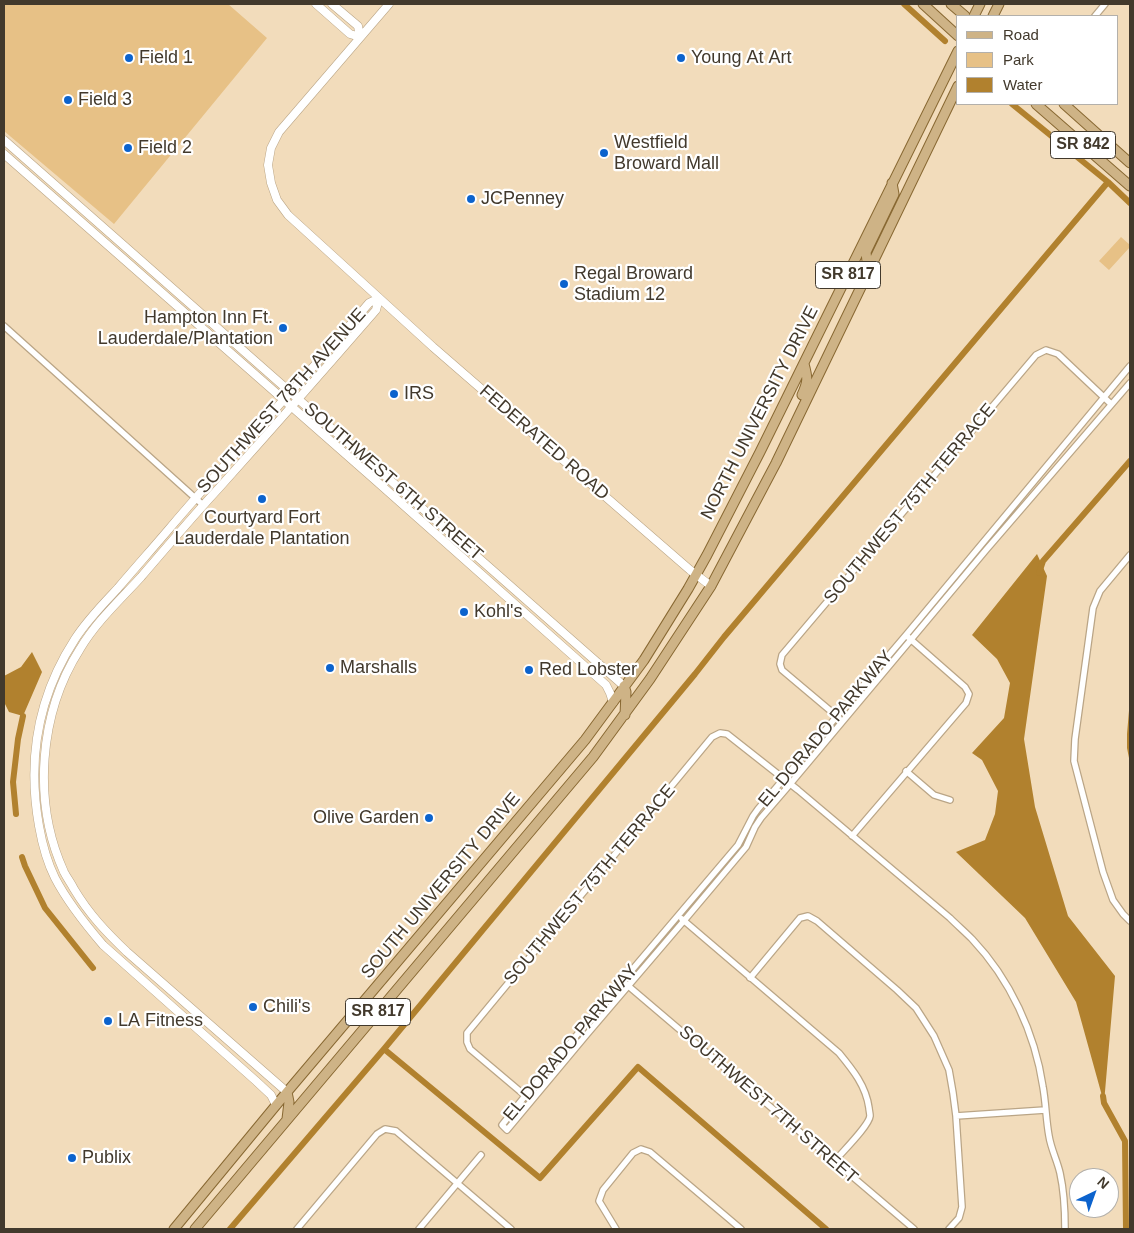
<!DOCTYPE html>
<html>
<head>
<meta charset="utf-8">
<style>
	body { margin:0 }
	#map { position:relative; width:1134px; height:1233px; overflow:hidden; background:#f2dcbb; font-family:Arial,sans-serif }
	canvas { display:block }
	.frame { position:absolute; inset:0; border:5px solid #42392c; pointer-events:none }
	.legend { position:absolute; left:956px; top:15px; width:162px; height:90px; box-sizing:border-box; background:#fff; border:1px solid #b3b0ab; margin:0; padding:6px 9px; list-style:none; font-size:15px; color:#42392c }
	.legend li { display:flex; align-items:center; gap:10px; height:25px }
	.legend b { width:25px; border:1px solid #b3b0ab }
	.north { position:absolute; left:1069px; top:1168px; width:50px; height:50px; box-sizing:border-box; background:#fff; border:1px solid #b3b0ab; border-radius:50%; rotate:42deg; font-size:14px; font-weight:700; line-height:20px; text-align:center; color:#42392c }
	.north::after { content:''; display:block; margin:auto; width:18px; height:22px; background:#0c63cd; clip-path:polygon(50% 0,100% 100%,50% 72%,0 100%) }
</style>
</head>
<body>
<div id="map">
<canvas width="1134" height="1233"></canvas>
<div class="frame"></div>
<ul class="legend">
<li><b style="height:6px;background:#ceb386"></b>Road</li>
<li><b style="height:14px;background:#e7c186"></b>Park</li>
<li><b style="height:14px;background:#b1812e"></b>Water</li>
</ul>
<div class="north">N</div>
</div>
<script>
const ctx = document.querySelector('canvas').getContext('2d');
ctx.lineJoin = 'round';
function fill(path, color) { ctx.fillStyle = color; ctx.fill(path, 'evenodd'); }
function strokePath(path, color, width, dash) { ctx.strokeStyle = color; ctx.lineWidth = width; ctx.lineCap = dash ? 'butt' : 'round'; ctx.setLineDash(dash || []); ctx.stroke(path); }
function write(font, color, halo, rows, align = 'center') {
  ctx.font = font + ' Arial,sans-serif'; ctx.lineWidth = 4.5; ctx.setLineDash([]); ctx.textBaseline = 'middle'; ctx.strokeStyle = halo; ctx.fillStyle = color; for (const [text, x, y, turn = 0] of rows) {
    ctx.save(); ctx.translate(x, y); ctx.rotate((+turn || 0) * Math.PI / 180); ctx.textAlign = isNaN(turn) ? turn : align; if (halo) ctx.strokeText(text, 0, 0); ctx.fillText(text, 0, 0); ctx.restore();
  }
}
fill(new Path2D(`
	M4 4H228L267 38 114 224 4 131Z
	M1121 237 1130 245V247L1109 270 1099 261Z`), '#e7c186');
fill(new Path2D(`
	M1037 554 1047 576 1024 739 1035 807 1068 916 1115 976 1104 1103 1076 1002 1025 918 956 852 985 840 995 814 998 791 982 760 972 753 1004 718 1010 683 997 659 972 635Z
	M32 652 42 672 23 716 9 712 4 702V676L21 667Z
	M1130 699V763L1127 748V734Z`), '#b1812e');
strokePath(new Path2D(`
	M904 4 945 41
	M1012 104 1108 182 1130 203
	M1039 573 1043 561 1130 461
	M16 814 13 782 18 739 23 716
	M22 857 25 866 45 908 93 968
	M384 1049 540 1178 638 1067 826 1229
	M1103 1096 1104 1103 1125 1141 1126 1229
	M230 1229 384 1049 695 674 724 637 1108 182`), '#b1812e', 6);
const street = new Path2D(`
	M1095 16 1105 4
	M4 326 203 505
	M1130 366 906 635 758 809 753 816 738 845 525 1096 502 1125 507 1130 588 1033 688 916 746 847 755 827 761 818 786 789 986 550 1130 383
	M1130 555 1100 591 1093 608 1075 739 1074 761 1103 872 1113 900 1123 914 1130 921
	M839 718 782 670 780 664 782 655 1036 355 1046 350 1058 354 1111 404
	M906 771 934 795 950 800
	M852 836 966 703 969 694 965 687 908 637
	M682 919 839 1053C853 1070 866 1086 869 1108 869 1110 870 1113 870 1116 869 1126 841 1153 834 1162
	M750 978 800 918 808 916 817 921 897 990 916 1008 934 1036 949 1070 953 1093 956 1116 962 1207 959 1218 949 1229
	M626 984 914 1229
	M528 1098 470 1049 467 1042V1033L712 737 720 733 727 734 798 790 950 918C957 925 965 932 972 939 1010 979 1035 1033 1043 1087 1046 1104 1046 1120 1049 1136 1051 1149 1057 1160 1060 1173 1064 1191 1065 1211 1065 1229
	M956 1116 1045 1110
	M297 1229 377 1134 385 1129 396 1131 511 1229
	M419 1229 481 1155
	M616 1229 599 1201 603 1190 633 1153 641 1149 650 1152 741 1229`);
const secondary = new Path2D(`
	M316 4 350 34 360 37
	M332 4 358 26 360 37
	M389 4 279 132 271 148 268 165 271 183 277 200 288 215 433 347 690 570 711 586
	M4 140 624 686
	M4 154 374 479 606 685 610 693 613 702
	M287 1092 127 952C106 932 89 914 74 889 71 883 67 878 64 872 32 802 39 713 80 649 96 622 120 600 141 577 167 547 192 517 219 488 272 429 324 370 376 310L379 298
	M276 1105 271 1095 256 1081 103 945C85 924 68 903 55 878 47 862 42 843 39 826 27 759 38 696 75 639 87 620 103 604 118 588 135 568 152 549 169 529 234 452 304 380 369 303L379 298`);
const primary = new Path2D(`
	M923 4 958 36
	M951 4 965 16
	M974 16 980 4
	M993 16 999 4
	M1036 104 1130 186
	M1064 104 1130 163
	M868 271 866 252 894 194 892 183
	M802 395C808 382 808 378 804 364
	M624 686 626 692 625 715
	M287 1092 289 1102 287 1119
	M174 1229 287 1092 585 740 644 660 688 589 707 555 760 452 958 51
	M195 1229 593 757 650 679 711 586 776 463 958 86`);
strokePath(street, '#baa586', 8);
strokePath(secondary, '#baa586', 9);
strokePath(primary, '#886832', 11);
strokePath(street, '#fff', 5.5);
strokePath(secondary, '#fff', 8);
strokePath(primary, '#ceb386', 9);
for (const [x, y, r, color] of [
	[129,58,5,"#0c63cd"],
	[681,58,5,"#0c63cd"],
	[68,100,5,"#0c63cd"],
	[128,148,5,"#0c63cd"],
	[604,153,5,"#0c63cd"],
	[471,199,5,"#0c63cd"],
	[564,284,5,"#0c63cd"],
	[283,328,5,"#0c63cd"],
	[394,394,5,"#0c63cd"],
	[262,499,5,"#0c63cd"],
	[464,612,5,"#0c63cd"],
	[330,668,5,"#0c63cd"],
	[529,670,5,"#0c63cd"],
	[429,818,5,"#0c63cd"],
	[253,1007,5,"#0c63cd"],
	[108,1021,5,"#0c63cd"],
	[72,1158,5,"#0c63cd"]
]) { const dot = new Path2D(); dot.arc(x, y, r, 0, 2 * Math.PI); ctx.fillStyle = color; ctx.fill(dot); strokePath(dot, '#fff', 2); }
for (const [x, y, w] of [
	[1083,145,65],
	[848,275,65],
	[378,1012,65]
]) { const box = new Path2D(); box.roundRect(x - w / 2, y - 13.5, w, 27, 4); ctx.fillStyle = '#fff'; ctx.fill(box); strokePath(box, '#42392c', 1); }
write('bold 16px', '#42392c', null, [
	["SR 842",1083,145],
	["SR 817",848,275],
	["SR 817",378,1012]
]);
write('18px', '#42392c', '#fff', [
	["Field 1",139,58],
	["Young At Art",691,58],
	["Field 3",78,100],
	["Westfield",614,143],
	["Broward Mall",614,164],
	["Field 2",138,148],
	["JCPenney",481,199],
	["Regal Broward",574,274],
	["Stadium 12",574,295],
	["Hampton Inn Ft.",273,318,"right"],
	["Lauderdale/Plantation",273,339,"right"],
	["IRS",404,394],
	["Courtyard Fort",262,518,"center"],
	["Lauderdale Plantation",262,539,"center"],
	["Kohl's",474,612],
	["Marshalls",340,668],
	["Red Lobster",539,670],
	["Olive Garden",419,818,"right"],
	["Chili's",263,1007],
	["LA Fitness",118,1021],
	["Publix",82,1158]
], 'left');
write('18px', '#42392c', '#fff', [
	["SOUTHWEST 78TH AVENUE",282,401,-48],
	["NORTH UNIVERSITY DRIVE",760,413,-63],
	["FEDERATED ROAD",544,443,41],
	["SOUTHWEST 6TH STREET",393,482,41],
	["SOUTHWEST 75TH TERRACE",910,504,-50],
	["EL DORADO PARKWAY",826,729,-50],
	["SOUTHWEST 75TH TERRACE",590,885,-50],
	["SOUTH UNIVERSITY DRIVE",441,886,-50],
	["EL DORADO PARKWAY",571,1043,-50],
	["SOUTHWEST 7TH STREET",768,1105,41]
]);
</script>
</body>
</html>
